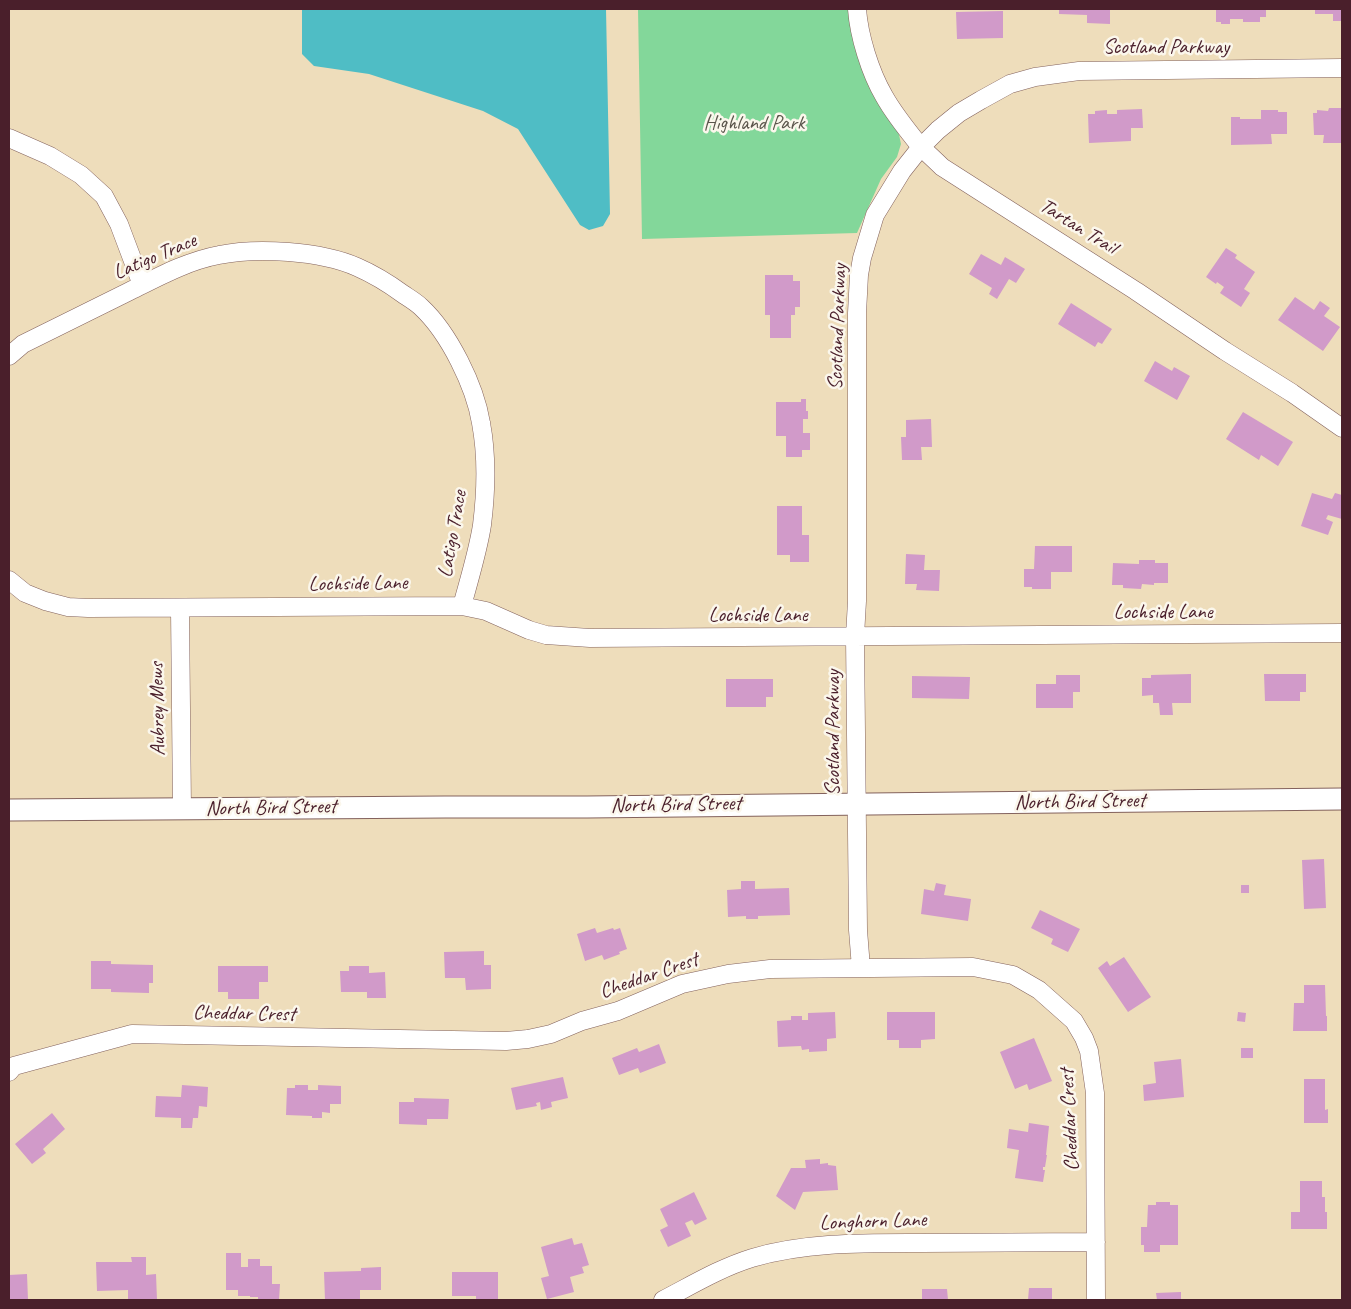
<!DOCTYPE html>
<html>
<head>
<meta charset="utf-8">
<style>
	body { margin:0 }
	#map { position:relative; width:1351px; height:1309px; overflow:hidden; background:#edb; font-family:Caveat,sans-serif }
	canvas { display:block }
	.frame { position:absolute; inset:0; border:10px solid #4a1f2b; pointer-events:none }
</style>
</head>
<body>
<div id="map">
<canvas width="1351" height="1309"></canvas>
<div class="frame"></div>
</div>
<script>
const ctx = document.querySelector('canvas').getContext('2d');
ctx.lineJoin = 'round';
function fill(path, color) { ctx.fillStyle = color; ctx.fill(path, 'evenodd'); }
function strokePath(path, color, width, dash) { ctx.strokeStyle = color; ctx.lineWidth = width; ctx.lineCap = dash ? 'butt' : 'round'; ctx.setLineDash(dash || []); ctx.stroke(path); }
function write(font, color, halo, rows, align = 'center') {
  ctx.font = font + ' Caveat,sans-serif'; ctx.lineWidth = 5; ctx.setLineDash([]); ctx.textBaseline = 'middle'; ctx.strokeStyle = halo; ctx.fillStyle = color; for (const [text, x, y, turn = 0] of rows) {
    ctx.save(); ctx.translate(x, y); ctx.rotate((+turn || 0) * Math.PI / 180); ctx.textAlign = isNaN(turn) ? turn : align; if (halo) ctx.strokeText(text, 0, 0); ctx.fillText(text, 0, 0); ctx.restore();
  }
}
fill(new Path2D(`
	M638 9H850L898 130 901 144 897 157 881 179 857 233 642 239Z`), '#83d79a');
fill(new Path2D(`
	M302 9H606L610 214 603 226 589 230 580 225 518 129 483 111 369 74 314 66 302 54Z`), '#4fbdc5');
fill(new Path2D(`
	M1059 9H1110V24L1087 23V15L1059 14Z
	M1216 9H1266V17H1260V22H1243V19H1230V24H1221V22H1216Z
	M1315 9H1342V21H1333V14H1315Z
	M1003 11V38L957 39 956 12Z
	M1329 108H1342V143H1323L1324 135H1314L1313 113H1317V110L1328 111Z
	M1142 109 1143 128H1131V141L1089 143 1088 114H1095V111L1107 110V114H1117V110Z
	M1261 110H1278V112H1287V134H1271L1272 144 1231 145V117H1240V119H1261Z
	M1226 248 1237 255 1235 258 1255 272 1244 289 1250 293 1241 307 1220 293 1224 287 1217 282 1216 284 1206 277Z
	M981 254 1001 265 1005 257 1025 269 1016 283 1009 279 997 299 989 294 992 288 969 274Z
	M765 275H793V281H800V307H795V315H791V338H770V315H765Z
	M1295 297 1314 310 1320 301 1330 308 1324 316 1340 327 1323 351 1278 320Z
	M1071 303 1112 329 1102 344 1098 342 1095 347 1058 324Z
	M1155 361 1172 371 1174 367 1190 376 1177 400 1144 381Z
	M801 399H806V411H808V419H803V433H810V450H802V457H786V436H776V402H801Z
	M1243 412 1293 442 1278 466 1261 455 1259 460 1226 439Z
	M931 419 932 447H921L922 460H902L901 437H906V420Z
	M1312 493 1332 499 1335 493 1342 495V519L1328 515 1326 519 1333 522 1328 535 1301 526Z
	M777 506H802V535H809V562H790V555H777Z
	M1035 546H1072V572H1051V589H1032V587H1024V569H1034Z
	M906 554 925 555 924 570H940L939 591 916 590 917 584H905Z
	M1139 560H1155V563H1168V583H1154V585L1142 584 1141 589 1123 588V585H1112L1113 563 1139 564Z
	M1191 674V703H1172L1173 715H1160L1159 703H1153V695L1142 696V678H1151V675Z
	M1264 674H1306V692H1300V701H1265Z
	M1056 675H1080V692H1073V708H1036V684H1056Z
	M912 676 970 677 969 699 912 698Z
	M726 679H773V697H766V707H726Z
	M1324 859 1326 908 1304 909 1302 860Z
	M741 881H755V889L789 888 790 915 758 916V919H746V916L728 917 727 890 741 889Z
	M936 883 946 885 944 895 971 899 968 921 921 914 924 889 934 891Z
	M1241 885H1249V893H1241Z
	M1040 910 1080 929 1068 952 1051 944 1053 939 1031 928Z
	M595 928 597 933 613 928 614 930 620 928 627 949 619 952 620 954 604 960 602 955 585 961 577 934Z
	M484 951V965H491V989L466 990 465 978H445L444 952Z
	M1124 957 1151 997 1128 1012 1098 968 1107 961 1110 966Z
	M91 961H111V964L153 965V983H149V993L111 992V989H91Z
	M218 966H268V982H259V999H228V992H218Z
	M349 966H369V973L385 972 386 998H367V992H341L340 971H349Z
	M1304 985H1325L1326 1016H1327V1031H1293L1294 1003H1304Z
	M835 1012 836 1038 827 1039V1051L809 1052V1049L802 1050 801 1046 778 1047 777 1021 791 1020V1016H802V1020H808V1013Z
	M887 1012H935V1039L921 1040V1048H899V1040H887Z
	M1238 1012 1246 1013 1245 1022 1237 1021Z
	M1034 1038 1052 1081 1029 1090 1027 1084 1015 1089 1000 1052Z
	M659 1044 666 1063 640 1073 638 1068 619 1075 612 1058 637 1048 639 1052Z
	M1241 1048H1253V1058H1241Z
	M1181 1059 1184 1097 1144 1101 1143 1085 1156 1083 1154 1062Z
	M563 1077 568 1098 551 1102 552 1107 541 1110 540 1102 536 1103 537 1106 516 1110 511 1088Z
	M1304 1079H1325V1110L1328 1109V1123H1304Z
	M182 1085 208 1087 207 1107 199 1106 198 1118H193L192 1128H181V1118L155 1117 156 1096 181 1097Z
	M295 1085H308V1090H318V1085L341 1086V1104H330V1113L322 1112V1118H312V1116L286 1115 287 1088H295Z
	M414 1098 449 1099 448 1119H427V1125L399 1124V1102H414Z
	M52 1113 65 1129 43 1149 46 1153 32 1164 15 1144Z
	M1029 1123 1049 1126 1046 1155H1047L1045 1167H1043V1170H1045L1043 1182 1015 1178 1019 1150 1007 1148 1009 1129 1028 1132Z
	M820 1159V1164L828 1163V1165L836 1166 838 1190 803 1192 795 1210 776 1196 791 1168H806L805 1160Z
	M1300 1181H1322V1197H1325V1212H1327V1229H1291V1212H1300Z
	M694 1192 707 1219 695 1225 692 1220 685 1223 691 1236 668 1247 660 1230 668 1226 660 1209Z
	M1156 1202H1170V1205H1178V1245H1160V1252H1144V1245H1141V1227H1147L1148 1205H1156Z
	M572 1238 574 1245 582 1243 589 1265 582 1267 584 1273 570 1277 574 1292 547 1299 541 1278 549 1276 541 1247Z
	M226 1253H241V1267H248V1259H260V1266H272V1284H280L279 1300 258 1299V1297H250V1296H238V1290H226Z
	M131 1257H146V1275L156 1274 157 1300H128V1290L97 1291 96 1262H132Z
	M381 1267V1290H360V1299L325 1300 324 1272 361 1271V1268Z
	M452 1272H498V1299L476 1300V1296H452Z
	M27 1274 28 1300H9V1275Z
	M1029 1288H1052V1300H1028Z
	M922 1289H947L948 1300H922Z
	M1181 1292V1300H1157L1156 1293Z`), '#d19ac9');
const minor = new Path2D(`
	M857 9C859 36 870 72 884 96 894 114 907 130 920 146 927 153 935 160 942 167L1136 291 1225 351 1292 393 1342 428
	M9 138 50 156 81 175 104 196 119 224 142 285
	M9 356 23 344C58 327 93 309 128 292 158 277 187 261 219 255 257 247 321 251 357 267 373 274 388 283 403 294 409 298 416 302 421 307 449 333 475 386 481 423 487 455 486 493 482 525 478 551 469 580 462 606
	M9 580 25 593 45 601 68 607 88 608 462 606 486 611 529 630 546 635 590 638 1342 633
	M180 609 182 809
	M861 968 858 930 855 636 857 601V313L859 275 862 258 875 215 902 171 921 147 938 130 959 113 981 100 1010 84 1035 77 1079 71 1342 68
	M9 1072 14 1066 132 1034 506 1041 528 1039 551 1034 582 1021 618 1011 682 984 728 974 770 969 973 967 1013 975 1039 990 1074 1021 1084 1038 1089 1051 1095 1093 1096 1300
	M663 1300C692 1285 720 1268 752 1258 806 1242 865 1243 921 1243 979 1243 1037 1242 1096 1242`);
const tertiary = new Path2D(`
	M9 810 445 807H587L1342 799`);
strokePath(minor, '#83625d', 19);
strokePath(tertiary, '#83625d', 23);
strokePath(minor, '#fff', 18);
strokePath(tertiary, '#fff', 21);
write('21px', '#4a1f2b', '#fbf7ec', [
	["Scotland Parkway",1166,47],
	["Tartan Trail",1078,227,32],
	["Latigo Trace",155,257,-23],
	["Scotland Parkway",838,327,-88],
	["Latigo Trace",453,534,-80],
	["Lochside Lane",358,584,-1],
	["Lochside Lane",1163,612],
	["Lochside Lane",758,615],
	["Aubrey Mews",158,709,-91],
	["Scotland Parkway",833,733,-90],
	["North Bird Street",1080,802,-1],
	["North Bird Street",676,805,-1],
	["North Bird Street",271,808,-1],
	["Cheddar Crest",649,976,-19],
	["Cheddar Crest",244,1014,1],
	["Cheddar Crest",1070,1120,-93],
	["Longhorn Lane",873,1222,-2]
]);
write('21px', '#5b564c', '#fbf7ec', [
	["Highland Park",754,123]
]);
</script>
</body>
</html>
